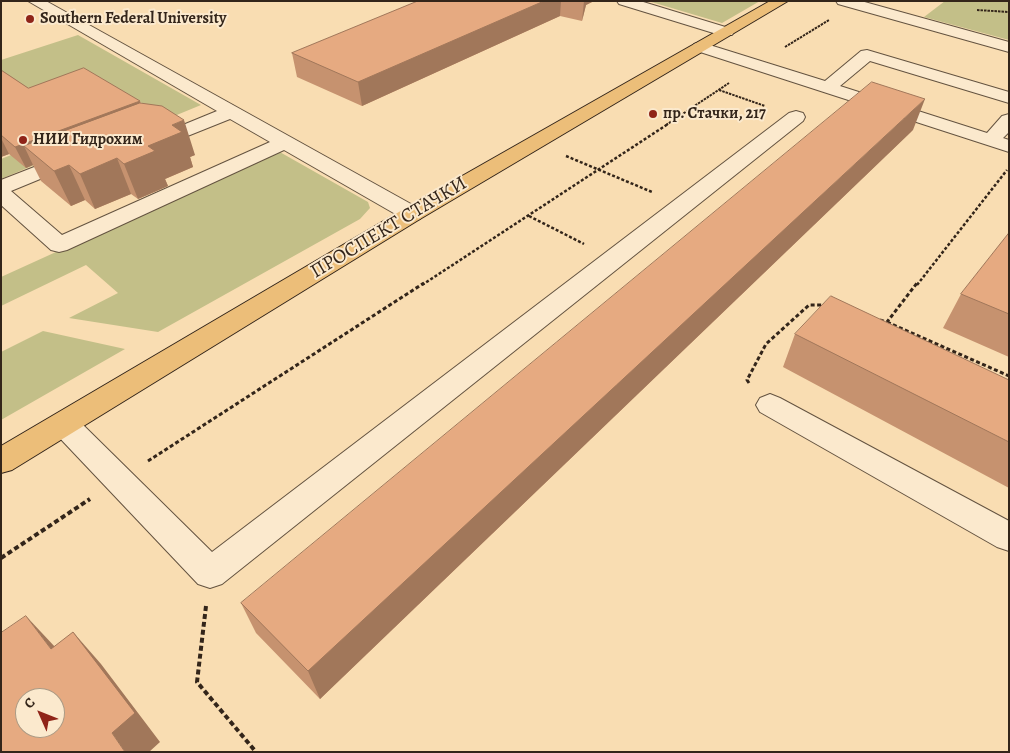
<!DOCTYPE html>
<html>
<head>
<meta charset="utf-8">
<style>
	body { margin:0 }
	#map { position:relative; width:1010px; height:753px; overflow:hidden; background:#f9ddb2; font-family:Alegreya,serif }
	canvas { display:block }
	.frame { position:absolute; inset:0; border:2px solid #33251a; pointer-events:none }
	.north { position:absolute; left:15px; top:688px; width:50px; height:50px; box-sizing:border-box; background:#fbe9cd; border:1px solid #ab9b85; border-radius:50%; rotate:314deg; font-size:14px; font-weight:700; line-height:20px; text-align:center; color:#33251a }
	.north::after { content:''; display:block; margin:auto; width:18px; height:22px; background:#8f2418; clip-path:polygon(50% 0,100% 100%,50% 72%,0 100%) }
</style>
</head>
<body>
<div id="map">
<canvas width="1010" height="753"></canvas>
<div class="frame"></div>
<div class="north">С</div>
</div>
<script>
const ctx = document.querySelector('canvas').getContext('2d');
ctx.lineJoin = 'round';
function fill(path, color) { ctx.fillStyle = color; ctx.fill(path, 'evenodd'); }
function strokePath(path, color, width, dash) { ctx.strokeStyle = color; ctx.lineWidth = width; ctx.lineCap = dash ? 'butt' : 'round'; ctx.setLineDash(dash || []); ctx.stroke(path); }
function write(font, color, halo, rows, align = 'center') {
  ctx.font = font + ' Alegreya,serif'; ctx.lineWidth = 4; ctx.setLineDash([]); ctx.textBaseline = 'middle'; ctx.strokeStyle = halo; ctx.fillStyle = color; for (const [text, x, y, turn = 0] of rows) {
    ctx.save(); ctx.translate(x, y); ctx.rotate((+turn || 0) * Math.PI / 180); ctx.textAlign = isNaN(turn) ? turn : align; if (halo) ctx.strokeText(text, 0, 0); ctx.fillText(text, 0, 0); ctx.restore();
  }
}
fill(new Path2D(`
	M648 1H760L722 23Z
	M945 1H1009V40L924 17Z
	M78 35 201 105 167 119H143L1 179V159L142 103 86 70 16 94 1 84V60Z
	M278 151 368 202 370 208 360 219 158 332 69 318 118 293 86 265 1 306V277Z
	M43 331 125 349 1 420V352Z`), '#c3bf88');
const minor = new Path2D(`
	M28 1H46L420 209 423 214 420 219 412 221 404 219 284 150 67 250 59 252 51 250 1 205V180L65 155 72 153 79 155 82 159 79 163 11 191 62 235 270 142 230 119 180 139 145 133 142 129 145 125 152 123 178 127 217 111Z
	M617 1H640L732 29 734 32 732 35H720L619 4Z
	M836 1H861L1009 42V52L838 4Z
	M700 42 825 81 861 51 867 50 1009 92V103L870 61 840 86 987 133 1002 116 1009 114V132L1003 138 1009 140V152L694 50 692 47 694 44Z
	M796 111 803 113 805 117 803 121 222 584 210 588 198 584 54 432 49 424 54 416 64 413 74 416 212 552 789 113Z
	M770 394 780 398 1009 521V551L997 547 760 412 756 405 760 398Z`);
const major = new Path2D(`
	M770 1H788L420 219 12 470 1 473V446L404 209Z`);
strokePath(minor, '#645340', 2);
strokePath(major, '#33251a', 2);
strokePath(new Path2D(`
	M977 10 1009 12
	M785 47 829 20
	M719 90 765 106
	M666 125 729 83`), '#33251a', 2, [2.5, 1]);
strokePath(new Path2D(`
	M566 156 652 192
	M529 216 584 244
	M422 285 668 124
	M917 285 1007 170`), '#33251a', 2.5, [3, 2]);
strokePath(new Path2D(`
	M880 320 887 322 917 283
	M887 322 1009 376
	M749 383 747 380 766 344 809 305H826
	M148 461 424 283`), '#33251a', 3, [4, 2.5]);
strokePath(new Path2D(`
	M1 558 90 499
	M206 606 197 682 256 752`), '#33251a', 4, [5, 3]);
fill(minor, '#fbe9cd');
fill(major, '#ecbe79');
fill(new Path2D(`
	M418 1H594L586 5 582 21 560 16 362 106 297 77 292 53Z
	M1 70 28 88 140 103 195 155 190 157 193 167 165 179 168 186 138 199 131 194 95 209 85 200 71 206 41 181 33 165 26 168 9 154 1 157Z
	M913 130 320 699 256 633 241 603Z
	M1009 233V357L943 328 961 294Z
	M795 334 1009 380V488L783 367Z`), '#c6926f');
fill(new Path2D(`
	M544 1H561L560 16 362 106 358 82Z
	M584 1H594L586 5 582 21Z
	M925 99 913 130 320 699 308 671Z
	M140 101 147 122 24 146 33 165 26 168 15 147Z
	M184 120 195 155 190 157 193 167 165 179 168 186 138 199 124 164 148 146 172 125Z
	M1 138 9 154 1 157Z
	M117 158 131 194 95 209 80 174Z
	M69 165 85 200 71 206 54 171Z
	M26 616 56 648 51 649Z
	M73 632 101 664 160 742 149 752H125L112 733Z`), '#a1775a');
const building = new Path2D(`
	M418 1H544L358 82 292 53Z
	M84 68 140 101 15 147 1 135V70L28 88Z
	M872 82 925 99 308 671 241 603Z
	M140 103 162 106 184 120 172 125 182 132 148 146 155 151 124 164 117 158 80 174 69 165 54 171 24 146Z
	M1009 233V314L961 294Z
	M831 296 1009 380V442L795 334Z
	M26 616 51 649 73 632 135 713 112 733 125 752H1V633ZM25 698H55V728H25Z`);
fill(building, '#e6aa81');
strokePath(building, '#a1775a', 1);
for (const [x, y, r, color] of [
	[30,19,5,"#8f2418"],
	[653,114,5,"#8f2418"],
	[23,140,5,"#8f2418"]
]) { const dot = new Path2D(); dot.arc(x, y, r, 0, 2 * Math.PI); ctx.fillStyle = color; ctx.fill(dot); strokePath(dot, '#fbe9cd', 2); }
write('bold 16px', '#33251a', '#fbe9cd', [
	["Southern Federal University",40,19],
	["пр. Стачки, 217",663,114],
	["НИИ Гидрохим",33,140]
], 'left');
write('20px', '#33251a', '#fbe9cd', [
	["ПРОСПЕКТ СТАЧКИ",389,228,-31]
]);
</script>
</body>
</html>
